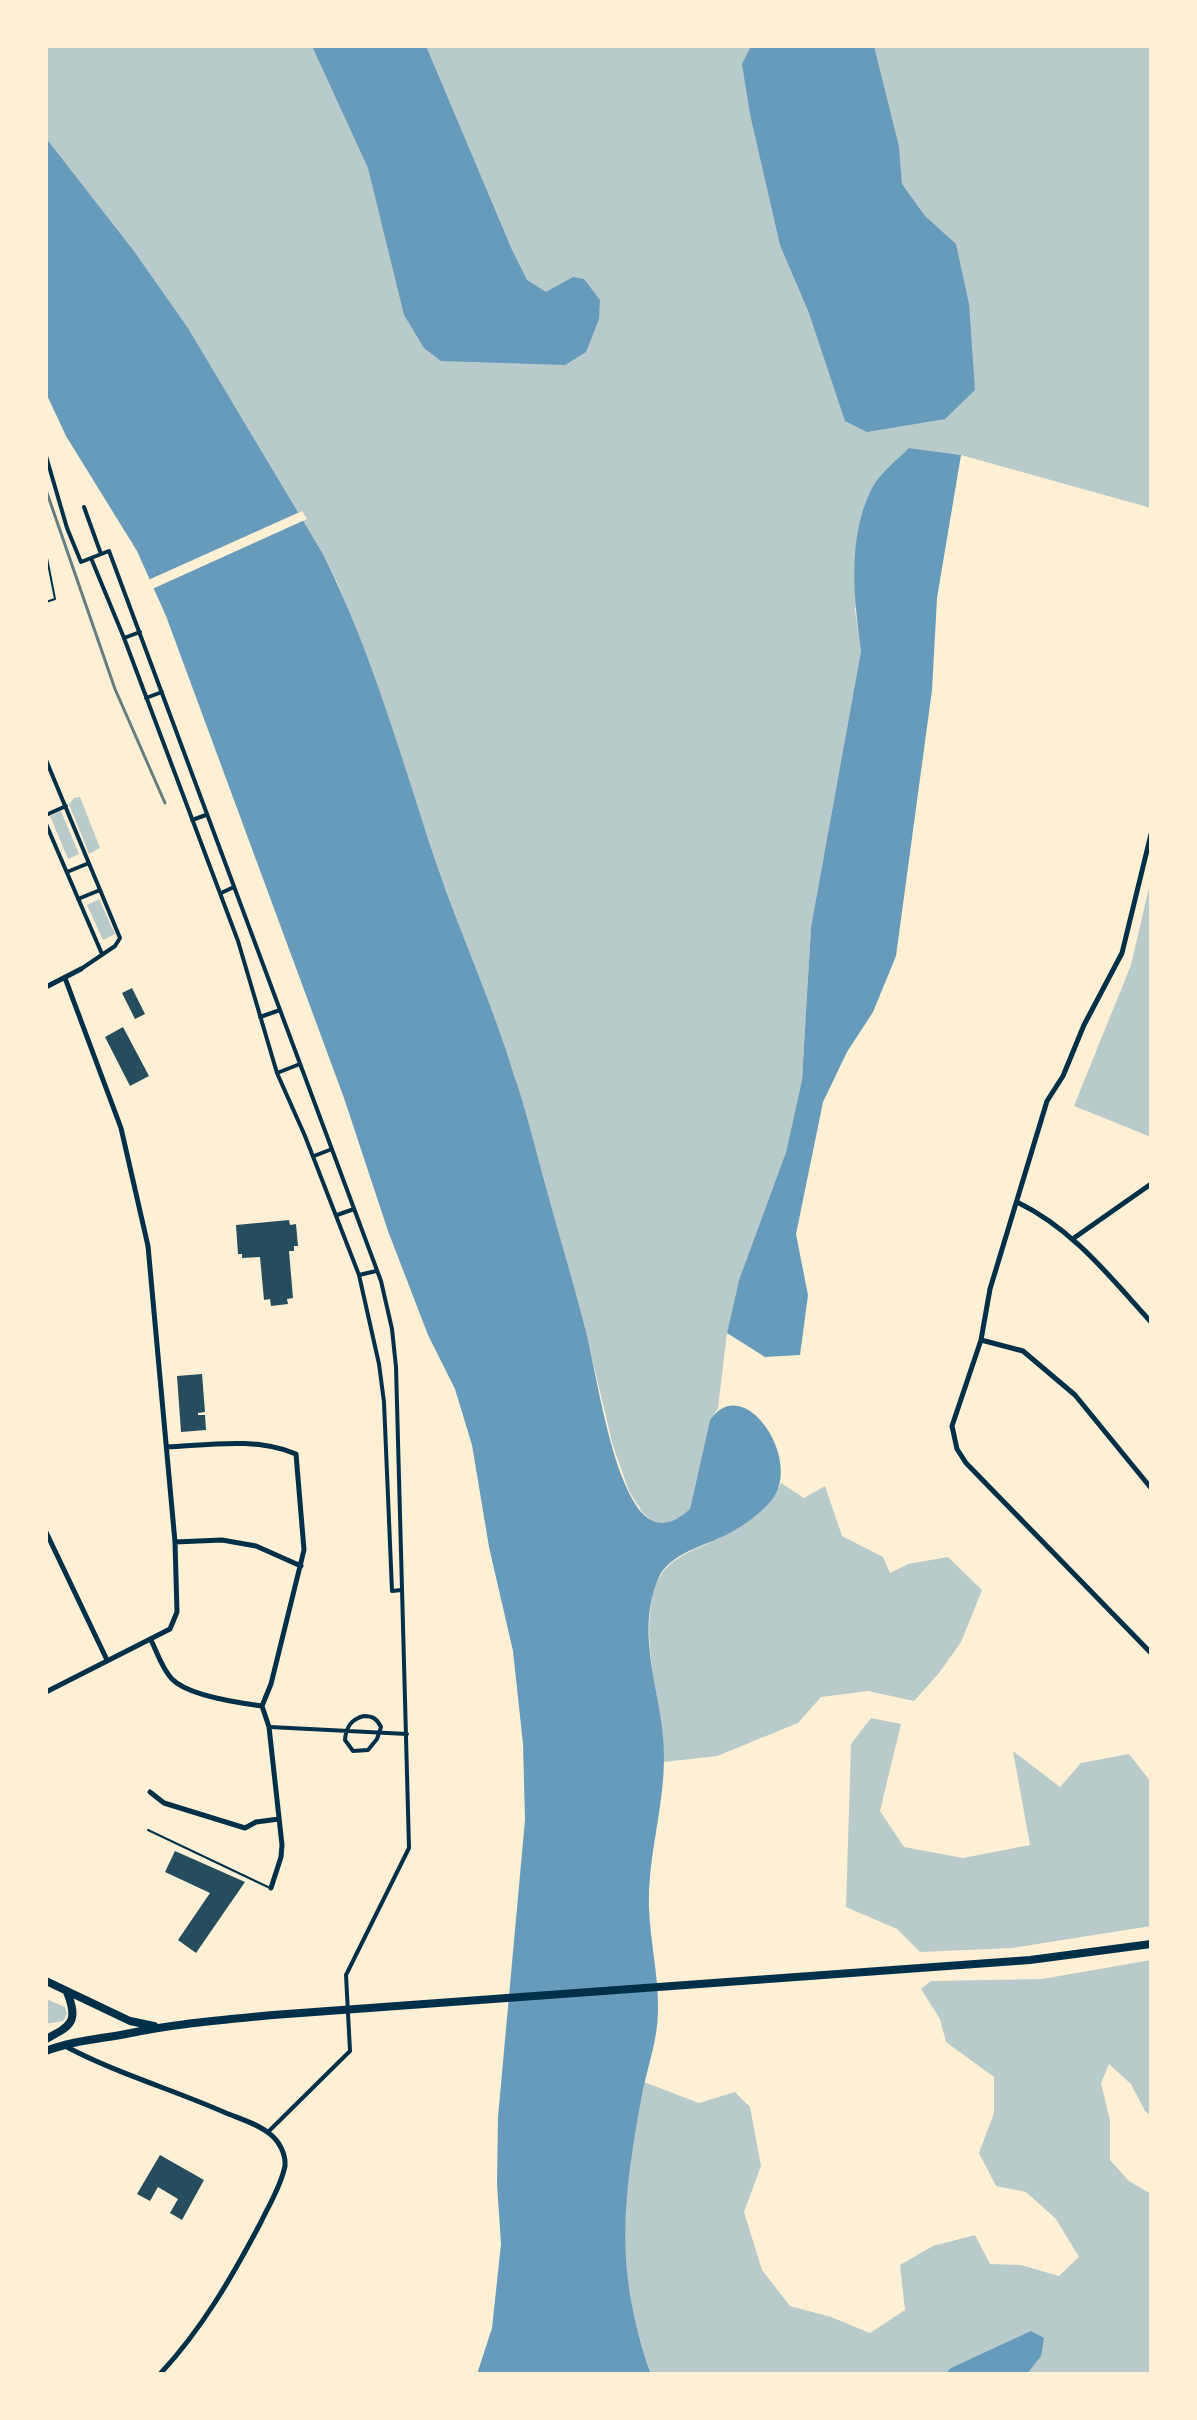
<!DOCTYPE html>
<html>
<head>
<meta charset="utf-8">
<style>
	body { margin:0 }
	#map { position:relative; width:1197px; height:2420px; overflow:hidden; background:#fdf0d5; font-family:Manrope,sans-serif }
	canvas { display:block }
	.frame { position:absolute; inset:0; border:48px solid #fdf0d5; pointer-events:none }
</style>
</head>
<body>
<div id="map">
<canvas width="1197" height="2420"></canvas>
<div class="frame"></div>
</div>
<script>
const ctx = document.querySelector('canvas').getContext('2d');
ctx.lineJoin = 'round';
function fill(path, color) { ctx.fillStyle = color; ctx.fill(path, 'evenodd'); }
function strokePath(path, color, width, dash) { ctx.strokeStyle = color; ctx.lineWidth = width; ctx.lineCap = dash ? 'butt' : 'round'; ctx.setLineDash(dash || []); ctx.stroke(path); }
fill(new Path2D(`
	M46 46H1151V508L961 455 909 448 855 609 861 651 811 927 802 1080 786 1152 739 1280 727 1333 718 1408 710 1420 690 1509 680 1518 666 1524 653 1522 643 1513 629 1491 613 1446 586 1333 514 1074 440 873 369 663 339 586 323 554 188 328 134 251 46 138Z
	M80 797 100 848 89 854 69 804 74 798Z
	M61 811 79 854 68 859 50 816Z
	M1151 879V1137L1074 1106 1131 965Z
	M99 899 115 934 103 940 87 905Z
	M781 1483 804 1498 825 1486 842 1536 883 1557 890 1573 908 1564 948 1557 982 1590 961 1642 939 1673 914 1701 868 1691 821 1697 798 1723 717 1756 664 1762C664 1707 643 1658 651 1603 658 1555 694 1553 729 1533 751 1521 770 1506 781 1483Z
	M871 1718 901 1724 880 1811 904 1847 963 1858 1030 1845 1013 1751 1060 1787 1081 1763 1129 1754 1151 1782V1926L1012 1948 920 1952 897 1929 846 1907 851 1744Z
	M1151 1960V2116L1145 2111 1131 2084 1109 2064 1101 2083 1110 2121V2160L1129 2181 1151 2194V2374H651C639 2339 628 2303 625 2266 619 2204 633 2143 644 2082L699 2103 735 2092 750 2107 761 2166 744 2212 762 2270 790 2306 831 2317 870 2333 905 2310 900 2265 933 2246 975 2235 990 2264 1021 2265 1059 2276 1079 2257 1056 2219 1026 2192 996 2186 979 2153 994 2113V2077L946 2042 940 2019 921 1989 931 1981 1042 1979Z
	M46 1999 65 2007 67 2014 63 2021 46 2024Z`), '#b9caca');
fill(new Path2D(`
	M312 46H426L512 250 527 280 546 292 573 277 584 279 600 300 599 319 586 352 565 365 441 361 424 348 404 315 368 168Z
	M751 46H874L899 147 902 184 925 216 956 244 969 304 975 390 945 419 867 432 845 421 809 313 780 245 750 114 742 64Z
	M46 138 134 251 188 328 323 554C372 652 402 761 437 865 461 935 492 1004 514 1075 527 1113 536 1152 547 1191 560 1239 575 1288 587 1336 598 1382 612 1480 643 1514 659 1530 676 1522 690 1509L710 1420C744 1370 805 1462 771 1501 760 1514 743 1526 728 1534 705 1546 669 1553 658 1579 633 1638 665 1698 664 1758 664 1802 651 1846 649 1890 647 1931 659 1970 658 2011 658 2041 646 2070 641 2100 622 2204 615 2272 651 2374H477L492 2328 501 2244 497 2184 498 2117 525 1820 523 1744 513 1651 489 1547 472 1445 455 1389 428 1335 388 1231 344 1098 166 616 137 551 66 436 46 393Z
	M909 448 961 455 937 598 932 690 896 956 873 1012 847 1052 823 1102 796 1234 808 1295 800 1355 765 1357 727 1333 739 1280 786 1152 802 1080 811 927 861 651C854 597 847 540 871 490 878 475 897 460 909 448Z
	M1031 2331 1044 2338 1041 2356 1027 2374H945L951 2368Z`), '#669bbc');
fill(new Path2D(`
	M302 511 307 519 150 590 146 581Z`), '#fdf0d5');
fill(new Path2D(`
	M132 988 145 1014 135 1019 122 993Z
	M123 1027 149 1076 130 1086 105 1037Z
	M289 1220 290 1225 296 1224 298 1246H294V1251H289L293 1298 287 1299 288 1304 271 1306 270 1299 264 1300 260 1257 242 1258V1254H238L236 1225Z
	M202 1374 205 1412 198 1413V1415H205L206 1430 181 1432 177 1376Z
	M175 1851 245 1882 196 1953 178 1940 210 1893 165 1872Z
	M160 2155 204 2180 182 2220 170 2213 178 2199 158 2187 150 2201 137 2194Z`), '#264d5e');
strokePath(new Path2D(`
	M46 553 55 599 46 602`), '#003049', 2);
strokePath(new Path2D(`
	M148 1830 270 1888`), '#003049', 2);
strokePath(new Path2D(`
	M46 456 67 528 81 562 91 558
	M84 507 101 554
	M140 632 124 638 238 941 277 1073 305 1136 359 1275 379 1364 384 1402 392 1591 401 1590
	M124 638 91 558 109 551 381 1281 392 1329 396 1367 409 1848 346 1975 350 2051 268 2132
	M146 698 162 692
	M46 760 120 938 115 946 81 969
	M46 815 66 806
	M192 820 206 815
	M46 824 102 954
	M67 872 89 863
	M221 893 234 887
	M78 899 100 890
	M260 1017 280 1010
	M277 1073 300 1064
	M314 1156 332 1149
	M337 1215 354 1209
	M359 1275 376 1271
	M364 1716C373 1716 377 1719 381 1727L377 1739 368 1750 353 1751 345 1740C346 1727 351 1719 364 1716Z
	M270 1727 407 1734`), '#003049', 4);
strokePath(new Path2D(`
	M1151 834 1122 953 1084 1025 1063 1076 1047 1101 990 1289 981 1340 952 1426 957 1449 966 1463 1151 1653
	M46 987 81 969
	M1017 1202C1073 1229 1110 1277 1151 1322
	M1074 1238 1151 1184
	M981 1340 1023 1351 1075 1395 1151 1488
	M167 1447C208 1445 257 1437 296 1454L304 1550 271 1684 262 1706 269 1727 282 1845 281 1857 271 1888
	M46 1532 107 1660
	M175 1542 222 1540 256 1546 301 1566
	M151 1640C157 1652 162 1669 172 1679 188 1696 239 1703 262 1706
	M46 1692 170 1629 177 1612 175 1542 148 1246 121 1128 65 978
	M150 1792 164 1803 245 1828 256 1822 279 1819
	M63 2045C115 2073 172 2089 226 2113 241 2119 258 2124 270 2134 279 2141 286 2154 285 2166 281 2186 269 2205 261 2222 232 2277 202 2329 160 2374`), '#003049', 5);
strokePath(new Path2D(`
	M46 1981 130 2021 154 2026
	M46 2039C71 2026 79 2022 67 1992
	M46 2051C74 2040 102 2039 131 2033 178 2023 225 2020 273 2015L1030 1960 1151 1944`), '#003049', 8);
strokePath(new Path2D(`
	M46 490 115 689 165 803`), '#657d81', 3);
</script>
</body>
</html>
